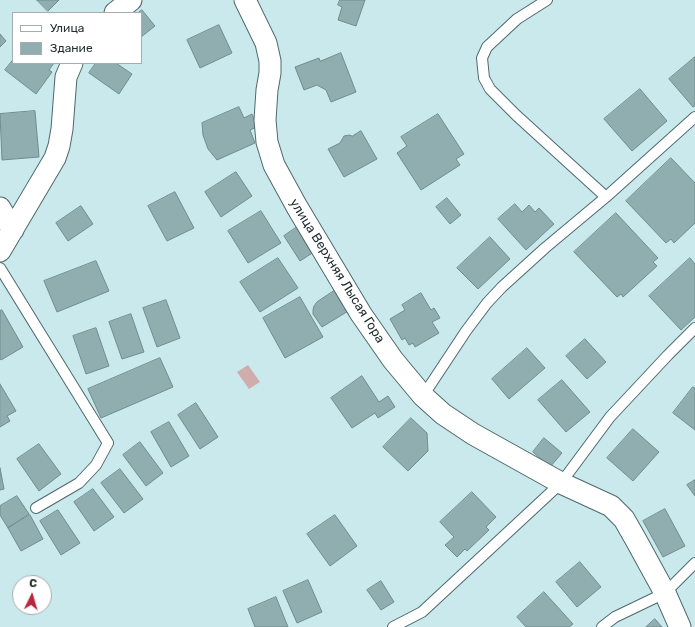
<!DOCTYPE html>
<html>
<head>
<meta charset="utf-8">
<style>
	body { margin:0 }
	#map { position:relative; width:695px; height:627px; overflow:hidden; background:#cae9ec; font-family:Rubik,sans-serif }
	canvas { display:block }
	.legend { position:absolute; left:12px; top:12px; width:130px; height:52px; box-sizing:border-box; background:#fff; border:1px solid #a7acad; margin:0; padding:5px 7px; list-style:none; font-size:12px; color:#242f31 }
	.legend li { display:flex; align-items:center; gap:8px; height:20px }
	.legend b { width:20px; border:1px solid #a7acad }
	.north { position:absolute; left:12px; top:575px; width:40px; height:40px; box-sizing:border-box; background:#fff; border:1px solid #a7acad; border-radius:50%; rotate:5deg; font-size:11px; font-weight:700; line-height:16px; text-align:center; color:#242f31 }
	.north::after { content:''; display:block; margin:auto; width:14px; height:18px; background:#b9273f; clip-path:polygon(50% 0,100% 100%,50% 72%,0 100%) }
</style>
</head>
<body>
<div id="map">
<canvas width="695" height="627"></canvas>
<ul class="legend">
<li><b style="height:5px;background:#fff"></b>Улица</li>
<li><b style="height:11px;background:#90adb0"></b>Здание</li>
</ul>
<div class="north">С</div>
</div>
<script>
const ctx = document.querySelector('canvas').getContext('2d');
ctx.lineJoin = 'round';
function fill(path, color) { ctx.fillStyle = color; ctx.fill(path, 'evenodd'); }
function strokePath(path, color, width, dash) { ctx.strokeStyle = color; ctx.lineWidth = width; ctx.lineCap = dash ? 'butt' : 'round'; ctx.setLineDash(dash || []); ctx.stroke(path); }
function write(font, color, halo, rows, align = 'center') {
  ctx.font = font + ' Rubik,sans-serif'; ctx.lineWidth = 4; ctx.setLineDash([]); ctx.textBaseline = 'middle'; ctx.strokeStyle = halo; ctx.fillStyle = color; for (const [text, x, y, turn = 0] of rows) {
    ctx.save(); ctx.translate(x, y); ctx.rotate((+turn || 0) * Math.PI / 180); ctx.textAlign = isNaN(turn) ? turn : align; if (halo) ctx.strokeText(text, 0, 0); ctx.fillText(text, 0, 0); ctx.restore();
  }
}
fill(new Path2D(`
	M248 365 260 382 249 389 237 372Z`), '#d0acac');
const building = new Path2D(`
	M37 0H59L48 11Z
	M340 0H365L356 26 338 20 342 7 338 5Z
	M142 10 155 26 141 37V13H138Z
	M219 25 232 53 200 68 187 40Z
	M0 34 6 41 0 47Z
	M341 53 356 92 331 102 326 90 317 85 304 90 295 67 319 58 320 61Z
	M695 57V106L693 107 669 79Z
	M13 60V63H54L49 70 52 72 36 94 5 70Z
	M96 63H116L132 74 119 94 89 73Z
	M640 89 667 121 632 151 604 119Z
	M239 107 244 118 252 114 257 127 250 130 255 143 217 160 208 149 203 135 202 123Z
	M35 111 39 157 2 160 0 114Z
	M438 114 464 154 456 159 460 165 421 190 397 153 407 146 401 137Z
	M361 131 377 159 344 177 328 149 340 143 344 136 349 135 352 136Z
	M671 158 695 183V223L674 243 671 239 666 243 626 201Z
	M236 172 252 196 221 217 205 192Z
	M175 192 194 228 167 241 148 206Z
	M447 198 461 215 450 224 436 207Z
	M515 204 522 212 529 205 535 212 539 208 554 224 526 250 498 219Z
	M81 206 93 224 68 241 56 223Z
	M261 211 281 243 248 263 228 231Z
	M616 213 658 258 653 262 657 266 623 297 621 294 617 297 574 252Z
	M300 225 317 250 300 261 284 236Z
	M490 237 510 259 478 289 457 268Z
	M278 258 298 288 260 312 240 282Z
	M690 258 695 264V317L681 330 649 296Z
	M96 261 109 291 57 312 44 281Z
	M337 289 350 310 322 327 313 314V310L314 306 317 302Z
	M421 293 431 310 434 308 440 318 432 322 439 333 415 347 413 343 409 345 405 338 402 340 390 319 405 310 402 305Z
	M300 297 323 337 285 358 263 318Z
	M166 300 180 338 157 347 143 308Z
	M2 310 23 347 1 360 0 358V311Z
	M131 314 144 352 122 359 109 322Z
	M96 328 109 366 86 374 73 336Z
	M585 339 606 362 587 379 566 356Z
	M527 348 545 368 509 399 492 379Z
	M160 358 173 387 101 418 88 389Z
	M362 376 379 402 388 396 395 407 378 418 375 413 352 428 331 398Z
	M562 380 590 412 566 432 538 400Z
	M0 384 16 411 7 416 10 421 0 427Z
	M693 387 695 388V430L673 413Z
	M196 403 218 437 200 449 178 415Z
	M411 418 427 433 428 451 408 471 383 447Z
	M169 422 189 456 171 467 151 432Z
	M633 429 659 452 633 481 607 458Z
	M544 438 562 453 550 467 533 452Z
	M140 442 163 473 146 486 123 455Z
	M39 444 61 474 39 491 17 459Z
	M0 468 4 489 0 490Z
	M120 469 143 499 124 513 101 483Z
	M695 480V496L687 485Z
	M93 489 114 517 94 531 74 502Z
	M472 492 496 517 486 527 489 530 467 551 465 549 457 557 445 545 454 537 440 522Z
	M17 496 29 514 8 528 0 515V506Z
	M665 509 685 546 663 557 643 521Z
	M58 510 80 543 61 555 40 521Z
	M30 515 43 539 21 551 8 528Z
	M335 515 357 546 330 566 307 534Z
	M580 562 601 587 577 607 556 582Z
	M308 580 322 612 297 623 283 591Z
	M381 581 394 602 381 610 367 590Z
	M544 592 573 624 569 627H526L517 617Z
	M276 597 288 627H255L248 609Z
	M655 619 662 627H646Z`);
fill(building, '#90adb0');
strokePath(building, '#708c8f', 1);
const lane = new Path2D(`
	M606 197 695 117
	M0 268 108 443 96 465 79 483 36 508
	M423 396 466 331 487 303 502 287 545 248 606 197 516 115 490 89 484 78 482 58 487 47 517 19 547 0
	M393 627 422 612 561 483 610 417 668 355 695 328
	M602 627 615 617 665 593 695 563`);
const street = new Path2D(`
	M245 0 266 43 270 61V73L267 90 265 120 267 142 274 165 297 207 361 314 393 360 423 396 443 414 473 434 561 483 611 506 624 519 636 540 665 593 680 627
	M115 13 131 0
	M0 208 13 230
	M0 251 55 158 59 146 62 129 66 77 72 63`);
strokePath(lane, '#4e696c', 12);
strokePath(street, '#4e696c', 23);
strokePath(lane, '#fff', 10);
strokePath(street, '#fff', 21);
write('13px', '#242f31', '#fff', [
	["улица Верхняя Лысая Гора",337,271,58]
]);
</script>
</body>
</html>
